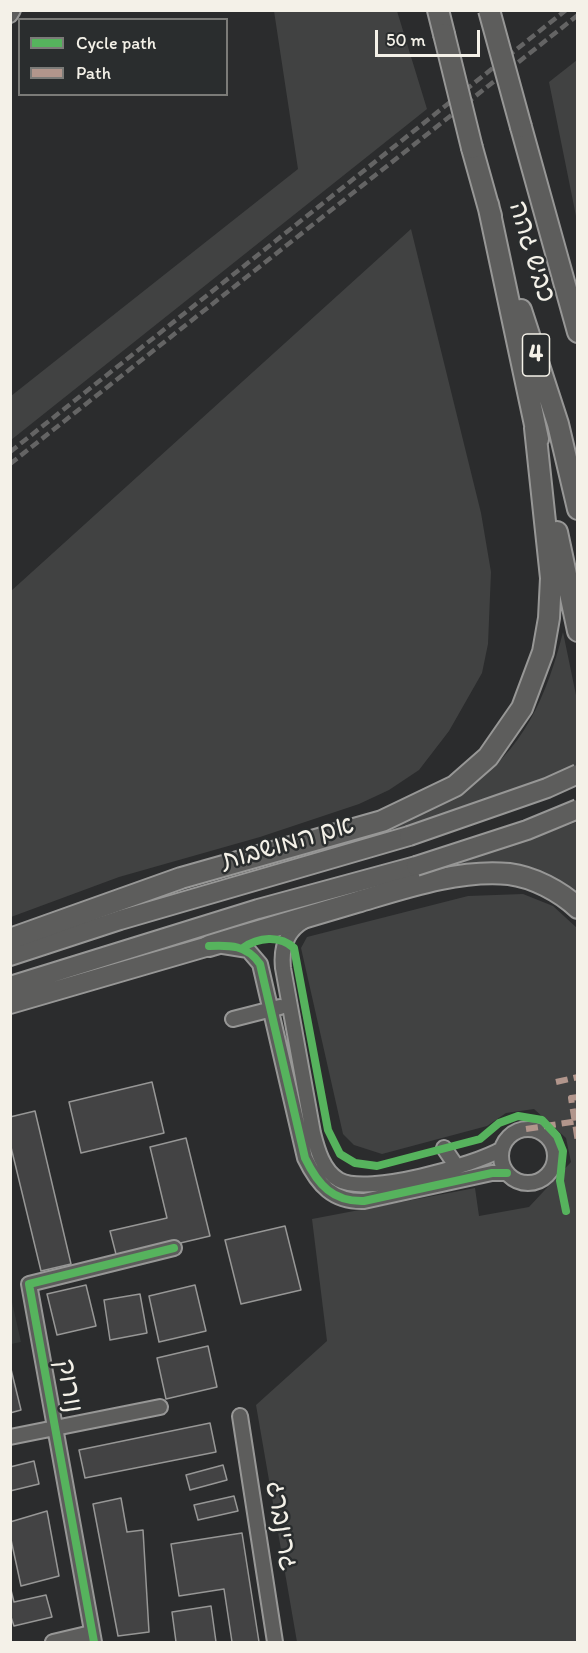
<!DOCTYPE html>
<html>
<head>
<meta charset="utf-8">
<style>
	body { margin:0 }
	#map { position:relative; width:588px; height:1653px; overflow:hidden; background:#2b2c2d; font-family:Itim,sans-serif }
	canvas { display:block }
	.frame { position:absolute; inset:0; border:12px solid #f4f1e8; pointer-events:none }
	.legend { position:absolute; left:18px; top:18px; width:210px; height:78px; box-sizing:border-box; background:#2a2d2e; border:2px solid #7b7b78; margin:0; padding:8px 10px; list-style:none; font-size:18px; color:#f4f1e8 }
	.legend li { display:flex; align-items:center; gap:12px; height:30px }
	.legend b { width:30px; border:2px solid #7b7b78 }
	.scale { position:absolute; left:375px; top:30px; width:105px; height:27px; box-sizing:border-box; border:3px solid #f4f1e8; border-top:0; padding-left:8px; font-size:18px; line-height:21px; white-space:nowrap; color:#f4f1e8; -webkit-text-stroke:4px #2a2d2e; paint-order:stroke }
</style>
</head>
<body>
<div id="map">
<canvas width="588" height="1653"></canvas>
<div class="frame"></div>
<ul class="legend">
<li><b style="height:8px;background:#56b35d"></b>Cycle path</li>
<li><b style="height:8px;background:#b2968c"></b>Path</li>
</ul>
<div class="scale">50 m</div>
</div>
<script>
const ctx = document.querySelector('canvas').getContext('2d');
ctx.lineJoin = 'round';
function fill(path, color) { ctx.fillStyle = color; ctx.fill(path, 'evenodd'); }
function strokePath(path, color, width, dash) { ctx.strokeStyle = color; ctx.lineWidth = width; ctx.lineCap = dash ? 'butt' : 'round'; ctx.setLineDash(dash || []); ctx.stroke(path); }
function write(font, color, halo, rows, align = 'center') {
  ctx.font = font + ' Itim,"Playpen Sans Hebrew",sans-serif'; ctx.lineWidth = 5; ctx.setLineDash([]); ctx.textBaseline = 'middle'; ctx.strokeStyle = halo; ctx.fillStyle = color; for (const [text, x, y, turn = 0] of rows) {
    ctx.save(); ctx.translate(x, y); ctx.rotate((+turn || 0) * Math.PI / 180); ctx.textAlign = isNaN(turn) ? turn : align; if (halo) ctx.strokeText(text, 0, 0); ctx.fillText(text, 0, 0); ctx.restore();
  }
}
fill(new Path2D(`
	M10 1293 21 1342 11 1344H10Z`), '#353838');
fill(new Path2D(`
	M274 11H397L427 109 11 440V396L298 169Z
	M577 60V221L549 82Z
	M411 229 481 513 491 572 488 644 482 673 449 731 419 770 389 790 359 804 260 837 119 877 11 917V591Z
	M563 632 577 700V767L387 836 390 823C415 811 441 800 465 787 523 755 548 692 563 632Z
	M577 822V897L567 888 445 877 444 863 519 843Z
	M523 894 553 906 577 928V1642H297L256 1405 327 1341 312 1219 475 1188 479 1216 529 1207 571 1162 566 1138 534 1109 506 1113 487 1126 382 1154 354 1145 343 1134 301 948 307 937 468 896Z`), '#414242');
const building = new Path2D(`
	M152 1082 164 1133 81 1153 69 1102Z
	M35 1111 71 1264 41 1271 10 1143V1117Z
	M186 1138 210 1236 117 1258 110 1231 167 1218 150 1147Z
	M285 1226 301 1290 241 1304 225 1240Z
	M86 1285 96 1326 57 1335 47 1294Z
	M195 1285 206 1331 159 1342 149 1296Z
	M140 1294 147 1333 110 1340 104 1300Z
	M208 1346 217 1387 166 1399 157 1358Z
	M10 1365 21 1410 10 1413Z
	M210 1423 216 1452 85 1478 79 1450Z
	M34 1461 39 1484 10 1491V1467Z
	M223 1465 227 1480 190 1490 186 1475Z
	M234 1496 238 1511 198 1520 194 1505Z
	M121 1498 127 1532 143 1530 149 1632 118 1636 93 1504Z
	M47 1511 59 1576 21 1586 10 1535V1522Z
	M242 1533 259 1642H232L224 1589 179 1596 171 1544Z
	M11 1590 14 1602 46 1595 52 1617 14 1626 10 1614Z
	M211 1606 216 1642H176L172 1612Z`);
fill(building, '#434344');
strokePath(building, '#979796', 1.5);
const minor = new Path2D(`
	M10 15 13 10
	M304 921C286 931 281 948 283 968L313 1133C317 1149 323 1171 339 1180 368 1196 474 1165 502 1149
	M223 946 248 950 260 964 305 1158C318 1185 333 1202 364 1201L492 1173H507
	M233 1019 280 1007
	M501 1156a27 27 0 1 1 54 0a27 27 0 1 1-54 0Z
	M444 1148 457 1167
	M240 1416 275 1642
	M10 1437 160 1407
	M53 1642 91 1633
	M94 1642 29 1284 174 1248`);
const major = new Path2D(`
	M10 956 120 920 409 836
	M10 986 258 909 416 866
	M10 1004 209 946`);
const highway = new Path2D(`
	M438 10 444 34
	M521 127 578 332
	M472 148 491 216
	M488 204 538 439
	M521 310 558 424 578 509
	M557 532 578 631
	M10 939 181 878 382 821 455 786 488 757 522 708 543 652 549 618 551 578 535 428
	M209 946C258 931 307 917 357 902 404 888 459 869 509 874 533 877 560 891 578 908`);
strokePath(minor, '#979796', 18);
strokePath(major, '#979796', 22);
strokePath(highway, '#979796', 24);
strokePath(minor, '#5d5d5c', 14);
strokePath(major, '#5d5d5c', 18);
strokePath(highway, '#5d5d5c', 20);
strokePath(new Path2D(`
	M10 452 566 10
	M10 464 578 15`), '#646464', 4.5, [9, 4.5]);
const majorBridge = new Path2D(`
	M409 836 547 788 578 774
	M416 866 527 830 578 809`);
const highwayBridge = new Path2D(`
	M489 10 521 127
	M444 34 472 148`);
strokePath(majorBridge, '#979796', 22, []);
strokePath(highwayBridge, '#979796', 24, []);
strokePath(majorBridge, '#5d5d5c', 18);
strokePath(highwayBridge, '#5d5d5c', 20);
strokePath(new Path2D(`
	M556 1082 578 1077
	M578 1097 571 1098 578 1142
	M526 1129 578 1121`), '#b2968c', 6, [12, 6]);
strokePath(new Path2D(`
	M209 946C230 945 247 945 260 964L305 1158C318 1185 333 1202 364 1201L492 1173H507
	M243 948C258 937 280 935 294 948L328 1130 340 1154 355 1163 377 1166 480 1139 499 1123 518 1116 542 1120 557 1136 563 1151 560 1181 566 1211
	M94 1642 29 1284 174 1248`), '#56b35d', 8);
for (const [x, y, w] of [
	[536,355,27]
]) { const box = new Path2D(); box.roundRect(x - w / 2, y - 21, w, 42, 4.5); ctx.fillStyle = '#2a2d2e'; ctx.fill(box); strokePath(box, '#f4f1e8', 1.5); }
write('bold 24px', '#f4f1e8', null, [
	["4",536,355]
]);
write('26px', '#f4f1e8', '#2a2d2e', [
	["כביש גהה",531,252,73],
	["אם המושבות",288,844,-16],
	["נורוק",68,1386,80],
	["גרינברג",281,1526,81]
]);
</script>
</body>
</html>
